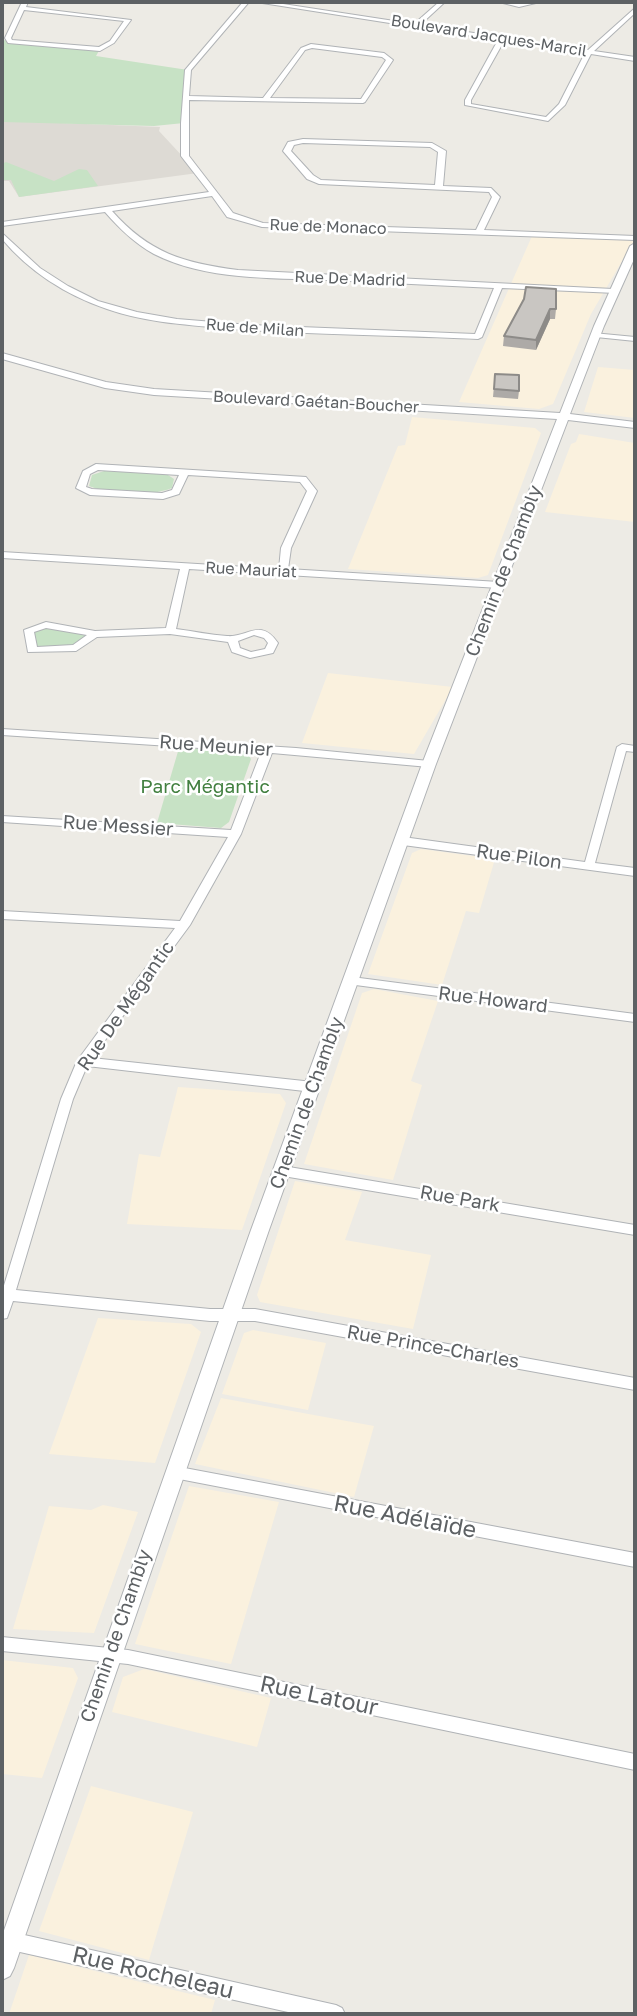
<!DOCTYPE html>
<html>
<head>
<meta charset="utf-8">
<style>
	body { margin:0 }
	#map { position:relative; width:637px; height:2016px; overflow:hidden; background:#edebe5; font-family:"Golos Text",sans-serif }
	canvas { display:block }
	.frame { position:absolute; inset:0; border:4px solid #5d6164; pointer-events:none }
</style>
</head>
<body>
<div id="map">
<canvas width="637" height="2016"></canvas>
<div class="frame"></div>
</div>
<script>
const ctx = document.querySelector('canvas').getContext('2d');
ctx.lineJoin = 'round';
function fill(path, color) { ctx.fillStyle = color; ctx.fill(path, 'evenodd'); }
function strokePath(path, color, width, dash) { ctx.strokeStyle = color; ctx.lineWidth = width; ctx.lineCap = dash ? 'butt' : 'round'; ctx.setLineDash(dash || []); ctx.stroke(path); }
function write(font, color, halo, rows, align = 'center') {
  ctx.font = font + ' "Golos Text",sans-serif'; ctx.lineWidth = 5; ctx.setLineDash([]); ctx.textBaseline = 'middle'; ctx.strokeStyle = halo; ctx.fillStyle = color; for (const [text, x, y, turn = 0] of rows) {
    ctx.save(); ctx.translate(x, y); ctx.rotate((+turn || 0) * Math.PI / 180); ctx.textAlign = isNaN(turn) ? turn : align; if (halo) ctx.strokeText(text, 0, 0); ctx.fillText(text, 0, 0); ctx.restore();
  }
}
fill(new Path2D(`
	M532 236 635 239 591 314 553 404 539 409 459 402Z
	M598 367 635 370V418L584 412Z
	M412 417 535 428 541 433 488 575 478 578 348 569 398 446 405 445Z
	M579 434 635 443V522L545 512 571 444 576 442Z
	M328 673 453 687 414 754 302 743Z
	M421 849 495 859 479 913 466 911 442 985 368 974 412 853Z
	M374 989 438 1001 411 1081 422 1085 393 1180 304 1164 362 993Z
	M178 1087 280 1094 286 1103 242 1230 127 1224 139 1154 160 1157Z
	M295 1181 362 1192 345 1240 431 1255 413 1329 260 1302 257 1295Z
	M98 1318 191 1324 201 1332 155 1463 49 1454Z
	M253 1330 326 1343 308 1410 222 1394 244 1333Z
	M221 1398 374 1426 354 1497 195 1464Z
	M189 1486 279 1502 231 1664 135 1644Z
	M103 1505 138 1512 94 1633 13 1629 49 1506 91 1510Z
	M2 1660 73 1668 78 1678 42 1778 2 1774Z
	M144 1669 271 1698 257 1747 112 1712 123 1677Z
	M91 1786 193 1812 149 1960 39 1931Z
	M29 1955 215 2000 211 2014H9Z`), '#faf1de');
fill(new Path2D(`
	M12 121 160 127 159 131 198 173 19 197 9 181H2V122Z`), '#dddad4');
fill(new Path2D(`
	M2 40 100 49 96 56 188 70 184 123 154 126 2 122Z
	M6 162 54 181 79 169 87 170 98 186 19 197 11 180H2V164Z
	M104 471 165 473 174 479 172 488C150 497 111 495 89 486L92 475Z
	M47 628 90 635 74 647 35 648 33 631Z
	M179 748 247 752 251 759 229 822 221 828 157 823Z`), '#c7e2c5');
const minor = new Path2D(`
	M22 2H28L26 7 131 20 114 43 100 51 8 43 5 38ZM24 10 124 21 110 41 99 47 12 40 11 38Z
	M243 2H249L191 70 189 96 263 98 301 48 311 44 384 53 393 60 365 102 363 103 189 100V156L233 213 263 223 476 230 492 197 489 192 319 184 307 179 283 151 288 142 303 139 432 143 446 151 443 186 491 188 500 197 484 230 635 236V240L262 227 227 217 212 196 112 211C149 253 184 263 238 270L613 289 617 291 616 293 502 288 482 337 478 339C396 335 315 335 233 329 191 325 147 323 107 309 66 295 30 272 2 239V233L40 268 68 286 98 301 137 312 177 319 250 325 475 334 494 288C439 285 383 283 328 280 271 278 205 280 154 254 134 243 119 228 105 212L2 226V222L209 192 181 156V123L185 70ZM312 48 382 57 386 60 361 99 270 98 305 50ZM303 143 430 147 438 152 435 185 321 180 313 175 291 151 294 145Z
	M256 2H270L414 24 439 2H445L420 25 588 50 635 8V13L594 51 635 57V61L591 54 565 105 548 121 465 105V100L498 40ZM504 41 585 53 559 104 546 117 471 104V100Z
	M499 2H540L519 7Z
	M593 333 635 337V341L596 337 592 335Z
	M96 464 306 477 317 491 291 548 288 569 499 582 504 585 499 588 189 569 176 629C193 631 210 635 227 636 248 638 260 617 278 643L273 653 250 658 232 652 228 642 170 634 97 637 76 651 28 652 24 630 46 622 95 631 166 628 180 569 2 558V552L279 569 281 548 307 491 300 482 188 475 179 494 163 499 90 495 76 488 83 471ZM98 470 179 475 172 490 162 493 92 489 86 487 90 474ZM46 628 87 635 73 645 37 647 34 632ZM254 635 264 638 268 643 265 649 251 652 240 648 238 641Z
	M2 729 296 748 429 761 434 764 429 767 272 753 241 834 190 925 92 1058 313 1082 319 1087 313 1092 87 1066 73 1099 16 1290 210 1309H255L635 1378V1390L255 1321H210L13 1301 7 1318 2 1319V1292L61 1099 77 1061 175 928 2 919V911L180 921 228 837 2 822V816L231 830 261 752 2 735Z
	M622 744 635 746V752L626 751 595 863 635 868V876L403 845 397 841 403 837 585 862 617 747Z
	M352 977 635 1014V1022L348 984 346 981Z
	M283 1166 635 1225V1235L283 1176 278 1174 276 1171 278 1168Z
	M174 1466 635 1553V1567L174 1478 169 1476 166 1472 169 1468Z
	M2 1637 128 1650 635 1754V1770L128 1664 2 1651Z
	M11 1932 336 2005 342 2008 345 2014H297L11 1950 5 1947 2 1941 5 1935Z`);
const tertiary = new Path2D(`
	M635 243V257L604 326 570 414 635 422V428L568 420 436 764 269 1230 14 1968 10 1976 2 1980V1936L251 1230 422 764 557 419 154 395 105 388 2 359V353L106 382 154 389 560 413 594 326 630 246Z`);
strokePath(minor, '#b0b3b6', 2);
strokePath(tertiary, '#b0b3b6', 2);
fill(minor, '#fff');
fill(tertiary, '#fff');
fill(new Path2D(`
	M524 299 556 309 555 319H550L536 350 503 346 504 336Z
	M495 374 519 391 518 399 493 397Z`), '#adaaa7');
fill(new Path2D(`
	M550 309V319L536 350V340Z`), '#8d8b88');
const building = new Path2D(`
	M526 287 556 289V309H550L536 340 504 336 524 299Z
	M495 374 519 375V391L494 389Z`);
fill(building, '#c9c6c2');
strokePath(building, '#8d8b88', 2);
write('16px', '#5d6164', '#fff', [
	["Boulevard Jacques-Marcil",489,36,9],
	["Rue de Monaco",328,227,2],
	["Rue De Madrid",350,279,2],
	["Rue de Milan",255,328,4],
	["Boulevard Gaétan-Boucher",316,402,3],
	["Rue Mauriat",251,570,3]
]);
write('19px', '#5d6164', '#fff', [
	["Chemin de Chambly",504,571,-69],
	["Rue Meunier",216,746,4],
	["Rue Messier",118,826,4],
	["Rue Pilon",519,857,8],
	["Rue Howard",493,1000,7],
	["Rue De Mégantic",126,1006,-55],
	["Chemin de Chambly",307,1103,-70],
	["Rue Park",460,1199,10],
	["Rue Prince-Charles",433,1347,10],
	["Chemin de Chambly",116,1636,-71]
]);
write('19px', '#428040', '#fff', [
	["Parc Mégantic",205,787]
]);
write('23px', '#5d6164', '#fff', [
	["Rue Adélaïde",405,1517,11],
	["Rue Latour",319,1696,12],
	["Rue Rocheleau",153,1973,13]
]);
</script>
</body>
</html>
